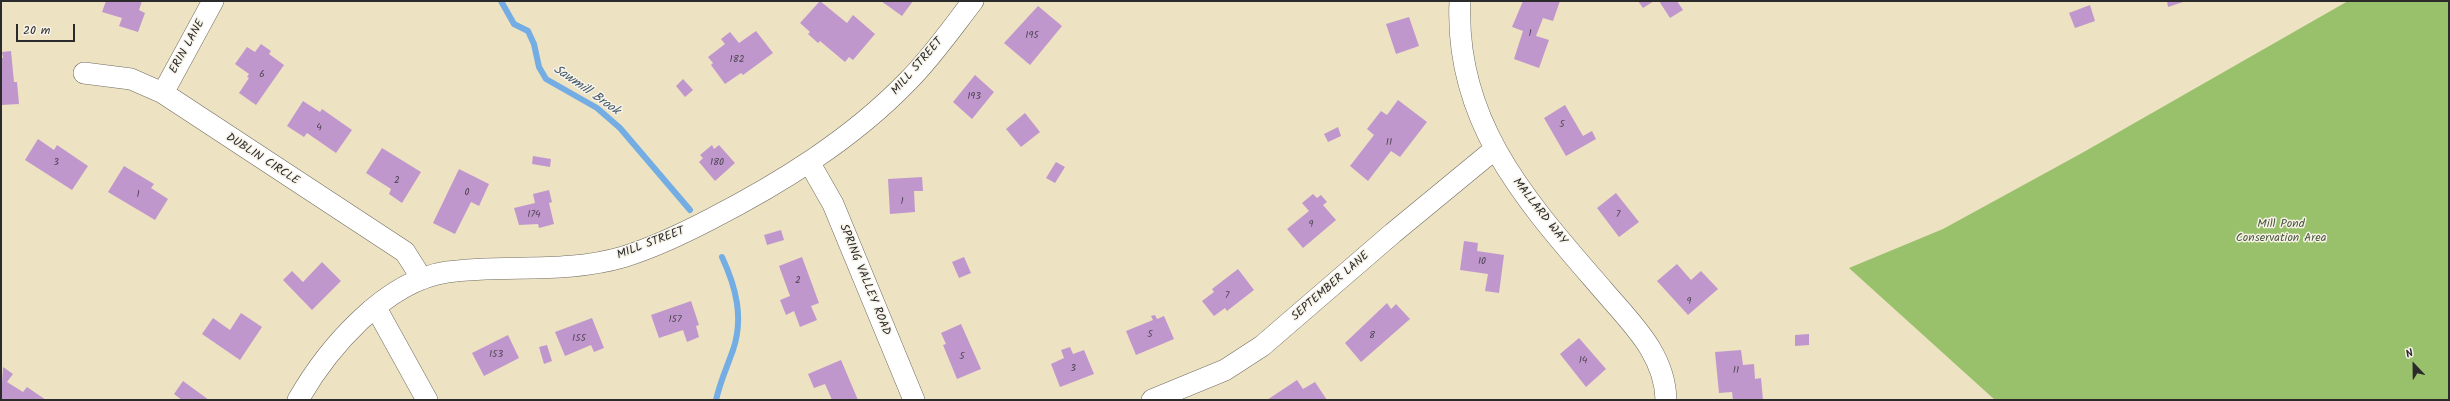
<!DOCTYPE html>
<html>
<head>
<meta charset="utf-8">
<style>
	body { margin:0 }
	#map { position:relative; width:2450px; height:401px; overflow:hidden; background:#ede2c2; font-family:Kalam,sans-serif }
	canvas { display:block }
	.frame { position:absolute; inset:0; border:2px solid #2b2b2b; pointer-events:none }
	.north { position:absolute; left:2394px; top:345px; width:40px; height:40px; -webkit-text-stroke:3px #f7f3e8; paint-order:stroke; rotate:338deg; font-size:11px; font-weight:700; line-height:16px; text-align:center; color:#2b2b2b }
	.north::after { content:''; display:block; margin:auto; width:14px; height:18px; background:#2b2b2b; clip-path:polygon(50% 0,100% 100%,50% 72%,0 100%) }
	.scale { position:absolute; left:16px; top:24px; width:59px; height:18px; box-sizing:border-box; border:2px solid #2b2b2b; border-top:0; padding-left:5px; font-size:12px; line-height:14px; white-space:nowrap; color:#2b2b2b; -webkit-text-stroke:3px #f7f3e8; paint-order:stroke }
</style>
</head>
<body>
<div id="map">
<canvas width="2450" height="401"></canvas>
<div class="frame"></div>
<div class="north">N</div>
<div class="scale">20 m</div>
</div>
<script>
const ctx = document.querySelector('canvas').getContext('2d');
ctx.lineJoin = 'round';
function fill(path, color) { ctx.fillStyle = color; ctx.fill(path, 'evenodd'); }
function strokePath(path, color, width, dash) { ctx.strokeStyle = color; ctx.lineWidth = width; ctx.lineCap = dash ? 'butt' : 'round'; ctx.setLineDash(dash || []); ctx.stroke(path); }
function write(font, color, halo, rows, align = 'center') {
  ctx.font = font + ' Kalam,sans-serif'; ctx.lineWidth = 3; ctx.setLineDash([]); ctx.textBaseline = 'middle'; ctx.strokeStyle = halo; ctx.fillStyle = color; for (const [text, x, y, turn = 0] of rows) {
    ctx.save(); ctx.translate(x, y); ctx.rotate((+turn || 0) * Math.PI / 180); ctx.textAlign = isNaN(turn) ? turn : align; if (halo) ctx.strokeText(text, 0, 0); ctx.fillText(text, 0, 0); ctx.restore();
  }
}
fill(new Path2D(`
	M2348 1H2449V400H1995L1849 268 1943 229 2082 153Z`), '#99c06b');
strokePath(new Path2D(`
	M501 1 514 24 528 31 534 44 539 67 546 79 597 108 620 128 690 210
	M716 400C720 382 727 367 733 350 744 318 736 287 722 257`), '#73ade3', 6);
fill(new Path2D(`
	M106 1H142L139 10 145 13 138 32 119 26 122 18 102 12Z
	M820 1 847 23 853 15 875 34 853 60 849 57 845 62 820 41 818 43 808 34 810 32 800 23Z
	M881 1H913L902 16Z
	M1523 1H1560L1553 21 1543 18 1536 36 1549 40 1539 68 1514 59 1523 31 1512 27Z
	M1638 1H1654L1643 8Z
	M1659 1H1677L1683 10 1670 18Z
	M2167 1H2186L2168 7Z
	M2090 5 2095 21 2075 28 2069 13Z
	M1038 6 1062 26 1030 65 1004 43Z
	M1409 17 1419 46 1396 54 1386 24Z
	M756 31 773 53 743 75 741 73 725 84 711 65 713 63 708 57 725 44 721 39 730 32 739 43Z
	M261 44 271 51 269 54 284 65 256 105 239 93 249 78 247 77 249 74 235 64 247 47 255 52Z
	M11 51 14 82H17L19 104 1 105V58H3L2 52Z
	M975 75 994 92 972 119 953 102Z
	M683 79 693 90 685 97 676 86Z
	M1398 100 1427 122 1400 157 1391 151 1368 181 1350 166 1374 135 1367 129 1381 111 1387 115Z
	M303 101 320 112 322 109 352 130 336 153 307 133 304 137 287 126Z
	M1565 105 1583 136 1592 131 1596 139 1566 156 1544 118Z
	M1025 113 1040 132 1021 147 1006 129Z
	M1338 127 1341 136 1328 142 1324 134Z
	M38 139 54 150 57 145 88 166 72 190 25 160Z
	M712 145 714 149 719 145 735 163 715 181 699 162 703 158 700 155Z
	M382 148 421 172 402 203 389 194 391 189 366 173Z
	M533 156 551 159 550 167 532 164Z
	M1056 162 1065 167 1055 183 1046 178Z
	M124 166 154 184 151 188 168 199 155 220 108 192Z
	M459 169 489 184 479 206 471 202 455 234 433 223Z
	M922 177 923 191H914L915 212 890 214 888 179Z
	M549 190 552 202 549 203 554 224 539 228 538 224 519 225 514 208 535 203 533 194Z
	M1616 193 1639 222 1619 237 1597 208Z
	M1313 194 1317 198 1321 195 1327 202 1323 205 1336 220 1303 248 1287 229 1309 211 1302 203Z
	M781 230 784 240 767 245 764 235Z
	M1464 241 1478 243 1477 251 1504 255 1499 293 1485 291 1488 274 1460 270Z
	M802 257 819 303 811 306 817 320 800 327 794 311 786 315 780 300 790 296 779 266Z
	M964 257 971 273 959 278 952 262Z
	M322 262 341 281 312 310 283 280 292 271 303 282Z
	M1677 264 1691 280 1701 271 1718 289 1688 315 1657 281Z
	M1238 269 1254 290 1227 311 1225 308 1214 316 1202 301 1214 292 1212 289Z
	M691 301 699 325 696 326 699 337 687 342 683 330 659 338 651 315Z
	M1387 303 1391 309 1396 304 1410 319 1361 362 1345 343Z
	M241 313 262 327 240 360 202 334 213 318 230 330Z
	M1155 315 1157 319 1164 316 1174 339 1136 355 1126 331 1153 320 1151 316Z
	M592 318 604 348 594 352 591 345 565 356 555 332Z
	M961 324 981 369 957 379 943 345 946 344 941 333Z
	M1809 334V345L1795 346V335Z
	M508 335 519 358 484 376 472 353Z
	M1579 338 1606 369 1586 387 1560 354Z
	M547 345 552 361 544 364 539 347Z
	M1070 347 1073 354 1084 350 1094 374 1060 387 1051 364 1064 358 1061 350Z
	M1741 350 1743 365 1754 364 1755 379 1761 378 1763 400H1733L1732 392 1719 393 1715 352Z
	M841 360 858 400H832L825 384 814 388 808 374Z
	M3 367 13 374 7 382 23 392 27 387 46 400H1Z
	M1297 380 1303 389 1315 382 1327 400H1267Z
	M183 381 209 400H182L174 394Z`), '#c097cd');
const minor = new Path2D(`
	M1460 1C1454 124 1529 204 1603 290 1632 324 1665 354 1666 400
	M84 73 131 79 163 93 405 252 422 279
	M163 93 213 1
	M809 162 833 204 914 400
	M376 308 427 400
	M298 400C327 349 385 281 447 272 505 264 565 274 623 257 652 248 682 234 709 220 781 183 852 139 908 81 932 57 952 28 973 1
	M1152 400 1225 370 1262 346 1393 233 1495 149`);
strokePath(minor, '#6f6b60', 22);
strokePath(minor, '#fff', 21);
write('10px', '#504654', null, [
	["1",1530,34],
	["195",1032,36],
	["182",737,60],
	["6",262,75],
	["193",974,97],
	["5",1562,125],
	["4",319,128],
	["11",1389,143],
	["3",56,163],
	["180",717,163],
	["2",397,181],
	["0",467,193],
	["1",138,195],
	["1",902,202],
	["174",534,215],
	["7",1618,215],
	["9",1311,225],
	["10",1482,262],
	["2",798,281],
	["7",1227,296],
	["9",1689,302],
	["157",675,320],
	["5",1150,335],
	["8",1372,336],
	["155",579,339],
	["153",496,355],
	["5",962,357],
	["14",1583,361],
	["3",1073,369],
	["11",1736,371]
]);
write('12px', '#2b2b2b', '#f7f3e8', [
	["ERIN LANE",188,47,-61],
	["MILL STREET",918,67,-49],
	["DUBLIN CIRCLE",262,160,33],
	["MALLARD WAY",1539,212,52],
	["MILL STREET",651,244,-21],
	["SPRING VALLEY ROAD",864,280,68],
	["SEPTEMBER LANE",1331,287,-41]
]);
write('12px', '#4c583e', '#f7f3e8', [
	["Mill Pond",2281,225],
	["Conservation Area",2281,239]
]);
write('italic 13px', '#44586b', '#f7f3e8', [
	["Sawmill Brook",586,91,35]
]);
</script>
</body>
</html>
